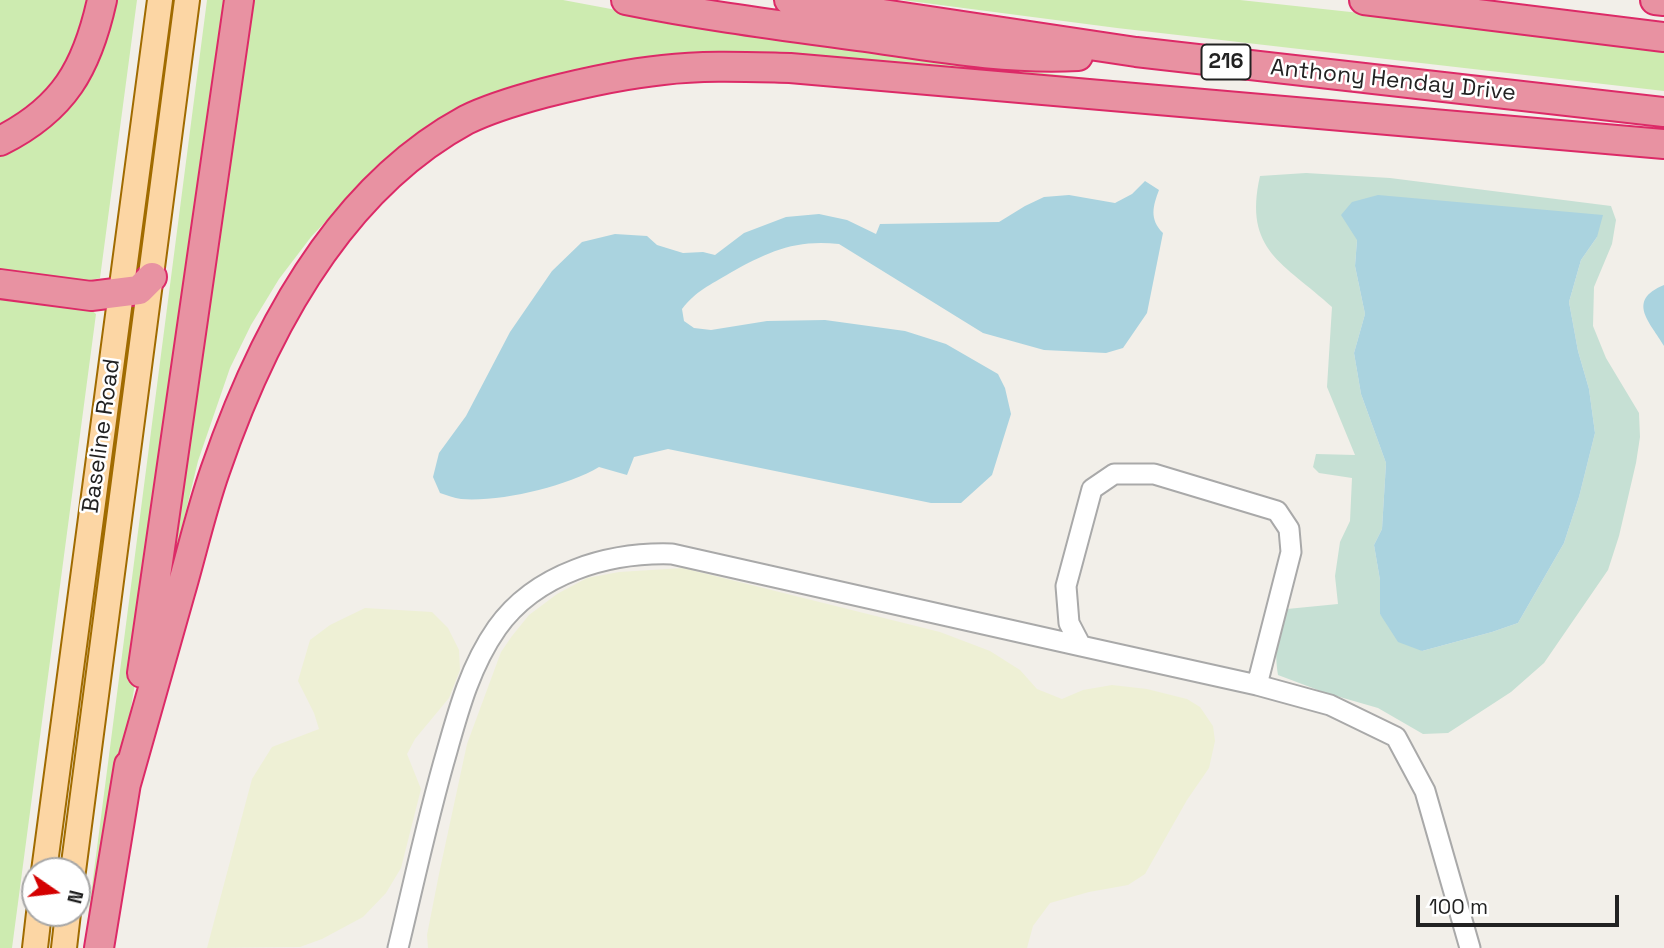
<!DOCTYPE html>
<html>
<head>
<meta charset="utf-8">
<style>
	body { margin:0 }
	#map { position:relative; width:1664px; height:948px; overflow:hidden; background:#f2efe9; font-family:"Space Grotesk",sans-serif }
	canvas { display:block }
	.north { position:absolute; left:21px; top:857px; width:70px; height:70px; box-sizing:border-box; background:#fff; border:2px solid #a7a7a7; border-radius:50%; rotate:104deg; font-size:19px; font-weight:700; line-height:28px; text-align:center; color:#222 }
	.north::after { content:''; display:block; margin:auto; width:24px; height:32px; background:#d40000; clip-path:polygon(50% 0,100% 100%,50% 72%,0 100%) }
	.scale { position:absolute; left:1416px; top:895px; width:203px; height:32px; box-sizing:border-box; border:4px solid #222; border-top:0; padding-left:9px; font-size:21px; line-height:24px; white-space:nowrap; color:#222; -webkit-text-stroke:5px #fff; paint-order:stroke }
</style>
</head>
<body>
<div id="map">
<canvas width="1664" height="948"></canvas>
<div class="north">N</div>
<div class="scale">100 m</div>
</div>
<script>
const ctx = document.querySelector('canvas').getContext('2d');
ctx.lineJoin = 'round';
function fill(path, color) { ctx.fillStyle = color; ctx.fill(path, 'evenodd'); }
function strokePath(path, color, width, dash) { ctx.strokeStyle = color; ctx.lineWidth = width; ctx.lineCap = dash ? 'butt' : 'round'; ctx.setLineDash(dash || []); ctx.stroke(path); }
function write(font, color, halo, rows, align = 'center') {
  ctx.font = font + ' "Space Grotesk",sans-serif'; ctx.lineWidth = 5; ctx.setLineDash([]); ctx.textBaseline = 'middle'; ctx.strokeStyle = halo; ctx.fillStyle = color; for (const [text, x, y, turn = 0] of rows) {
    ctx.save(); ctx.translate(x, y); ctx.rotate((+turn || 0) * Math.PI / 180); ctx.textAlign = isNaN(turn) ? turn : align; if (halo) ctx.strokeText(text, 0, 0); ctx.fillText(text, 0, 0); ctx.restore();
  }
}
fill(new Path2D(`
	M683 568 940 632 990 651 1020 670 1037 689 1062 699 1083 690 1112 685 1147 689 1187 699 1200 707 1213 726 1215 741 1209 768 1187 800 1145 874 1128 885 1089 892 1050 903 1033 926 1027 948H428L427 935 439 874 467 744 501 652 512 636 529 615 557 594 587 578 619 572Z
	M365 608 432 612 448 628 459 650 460 670 449 698 415 739 407 754 421 789 401 868 386 893 363 917 322 939 300 947 207 948 252 779 272 747 319 729 314 713 298 681 310 640 330 625Z`), '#eef0d5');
fill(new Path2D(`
	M0 0H91L70 64 36 105 0 127Z
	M109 0H137L100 278 83 282 0 272V148L24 137Z
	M167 0H176L151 192 140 229Z
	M207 0H232L161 527 91 948H84Z
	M251 0H563L675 21 988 67 1241 95 620 63 387 165 346 200 311 237 279 279 251 325 230 368 198 461 175 556 173 554 207 329Z
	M902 0H1240L1664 46V91L1117 28Z
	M0 299 91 310 96 314 12 948H0Z`), '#cdebb0');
fill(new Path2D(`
	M1306 173 1390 178 1611 206 1616 220 1612 244 1594 287 1593 326 1606 358 1639 413 1640 437 1636 463 1619 536 1608 570 1544 663 1511 692 1448 733 1423 734 1378 708 1326 693 1278 675C1274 647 1277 634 1287 609L1338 604 1335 576 1340 542 1350 521 1352 478 1319 473 1313 467 1316 454 1355 455 1327 387 1332 307C1284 263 1243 251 1260 176ZM1597 237 1581 260 1569 302 1578 351 1589 389 1595 433 1579 497 1564 543 1518 623 1492 632 1422 651 1380 614V580L1374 545 1382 529 1386 463 1361 394 1354 353 1365 314 1355 266 1357 240Z`), '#c6e0d4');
fill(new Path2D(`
	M1145 181 1159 190C1153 206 1149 219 1163 233L1147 313 1123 348 1106 353 1044 350 983 333 839 244C795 239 767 252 730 273 710 285 696 291 682 309L684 321 694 328 711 330 767 321 825 320 905 331 946 344 998 374 1005 388 1011 414 992 475 961 503H931L668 449 634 457 627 475 599 467C565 487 501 502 461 499 454 498 447 495 440 493L433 477 439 453 466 416 510 332 552 271 582 242 615 234 647 236 657 245 683 253 703 252 715 255 744 233 786 217 819 214 847 220 876 234 880 224 999 222 1025 206 1044 197 1069 195 1115 203 1132 194Z
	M1378 195 1603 215 1597 237 1581 260 1569 302 1578 351 1589 389 1595 433 1579 497 1564 543 1518 623 1492 632 1422 651 1398 642 1380 614V580L1374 545 1382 529 1386 463 1361 394 1354 353 1365 314 1355 266 1357 240 1341 215 1352 202Z
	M1664 285V346C1651 323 1625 301 1664 285Z`), '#aad3df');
const minor = new Path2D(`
	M1257 685 1291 552 1289 529 1277 511 1154 474H1114L1092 489 1066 586 1069 623 1081 646 1257 685 1330 705 1396 737 1425 791 1470 948
	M398 948C414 882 428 816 447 751 459 708 471 665 497 628 536 573 609 552 672 554L1081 646`);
const major = new Path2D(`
	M44 871 160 0
	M73 871 187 0
	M35 948 39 913
	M64 948 68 913`);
const highway = new Path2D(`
	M626 0C705 16 785 26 865 37 935 47 1007 60 1078 56
	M789 0 1136 52 1664 112
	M1364 0 1664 37
	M1655 0 1664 1
	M0 141C64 109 87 68 102 0
	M0 284 91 296 139 290 152 277
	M142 673 239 0
	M126 784C144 720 162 657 180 593 192 552 201 511 215 471 261 337 337 190 466 120 490 108 518 100 544 93 583 83 623 74 663 70 705 65 748 67 790 68L1664 144
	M99 948 129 765`);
strokePath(minor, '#a9a9a9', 23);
strokePath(major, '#a06b00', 28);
strokePath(highway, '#dc2a67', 32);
strokePath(minor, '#fff', 19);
strokePath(major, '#fcd6a4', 24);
strokePath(highway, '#e892a2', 28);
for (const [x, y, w] of [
	[1226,62,49]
]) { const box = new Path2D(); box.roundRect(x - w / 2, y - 17.5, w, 35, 5); ctx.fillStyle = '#fff'; ctx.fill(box); strokePath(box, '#222', 2); }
write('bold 21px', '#222', null, [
	["216",1226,62]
]);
write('23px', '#222', '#fff', [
	["Anthony Henday Drive",1393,81,6],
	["Baseline Road",102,436,-82]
]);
</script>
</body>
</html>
